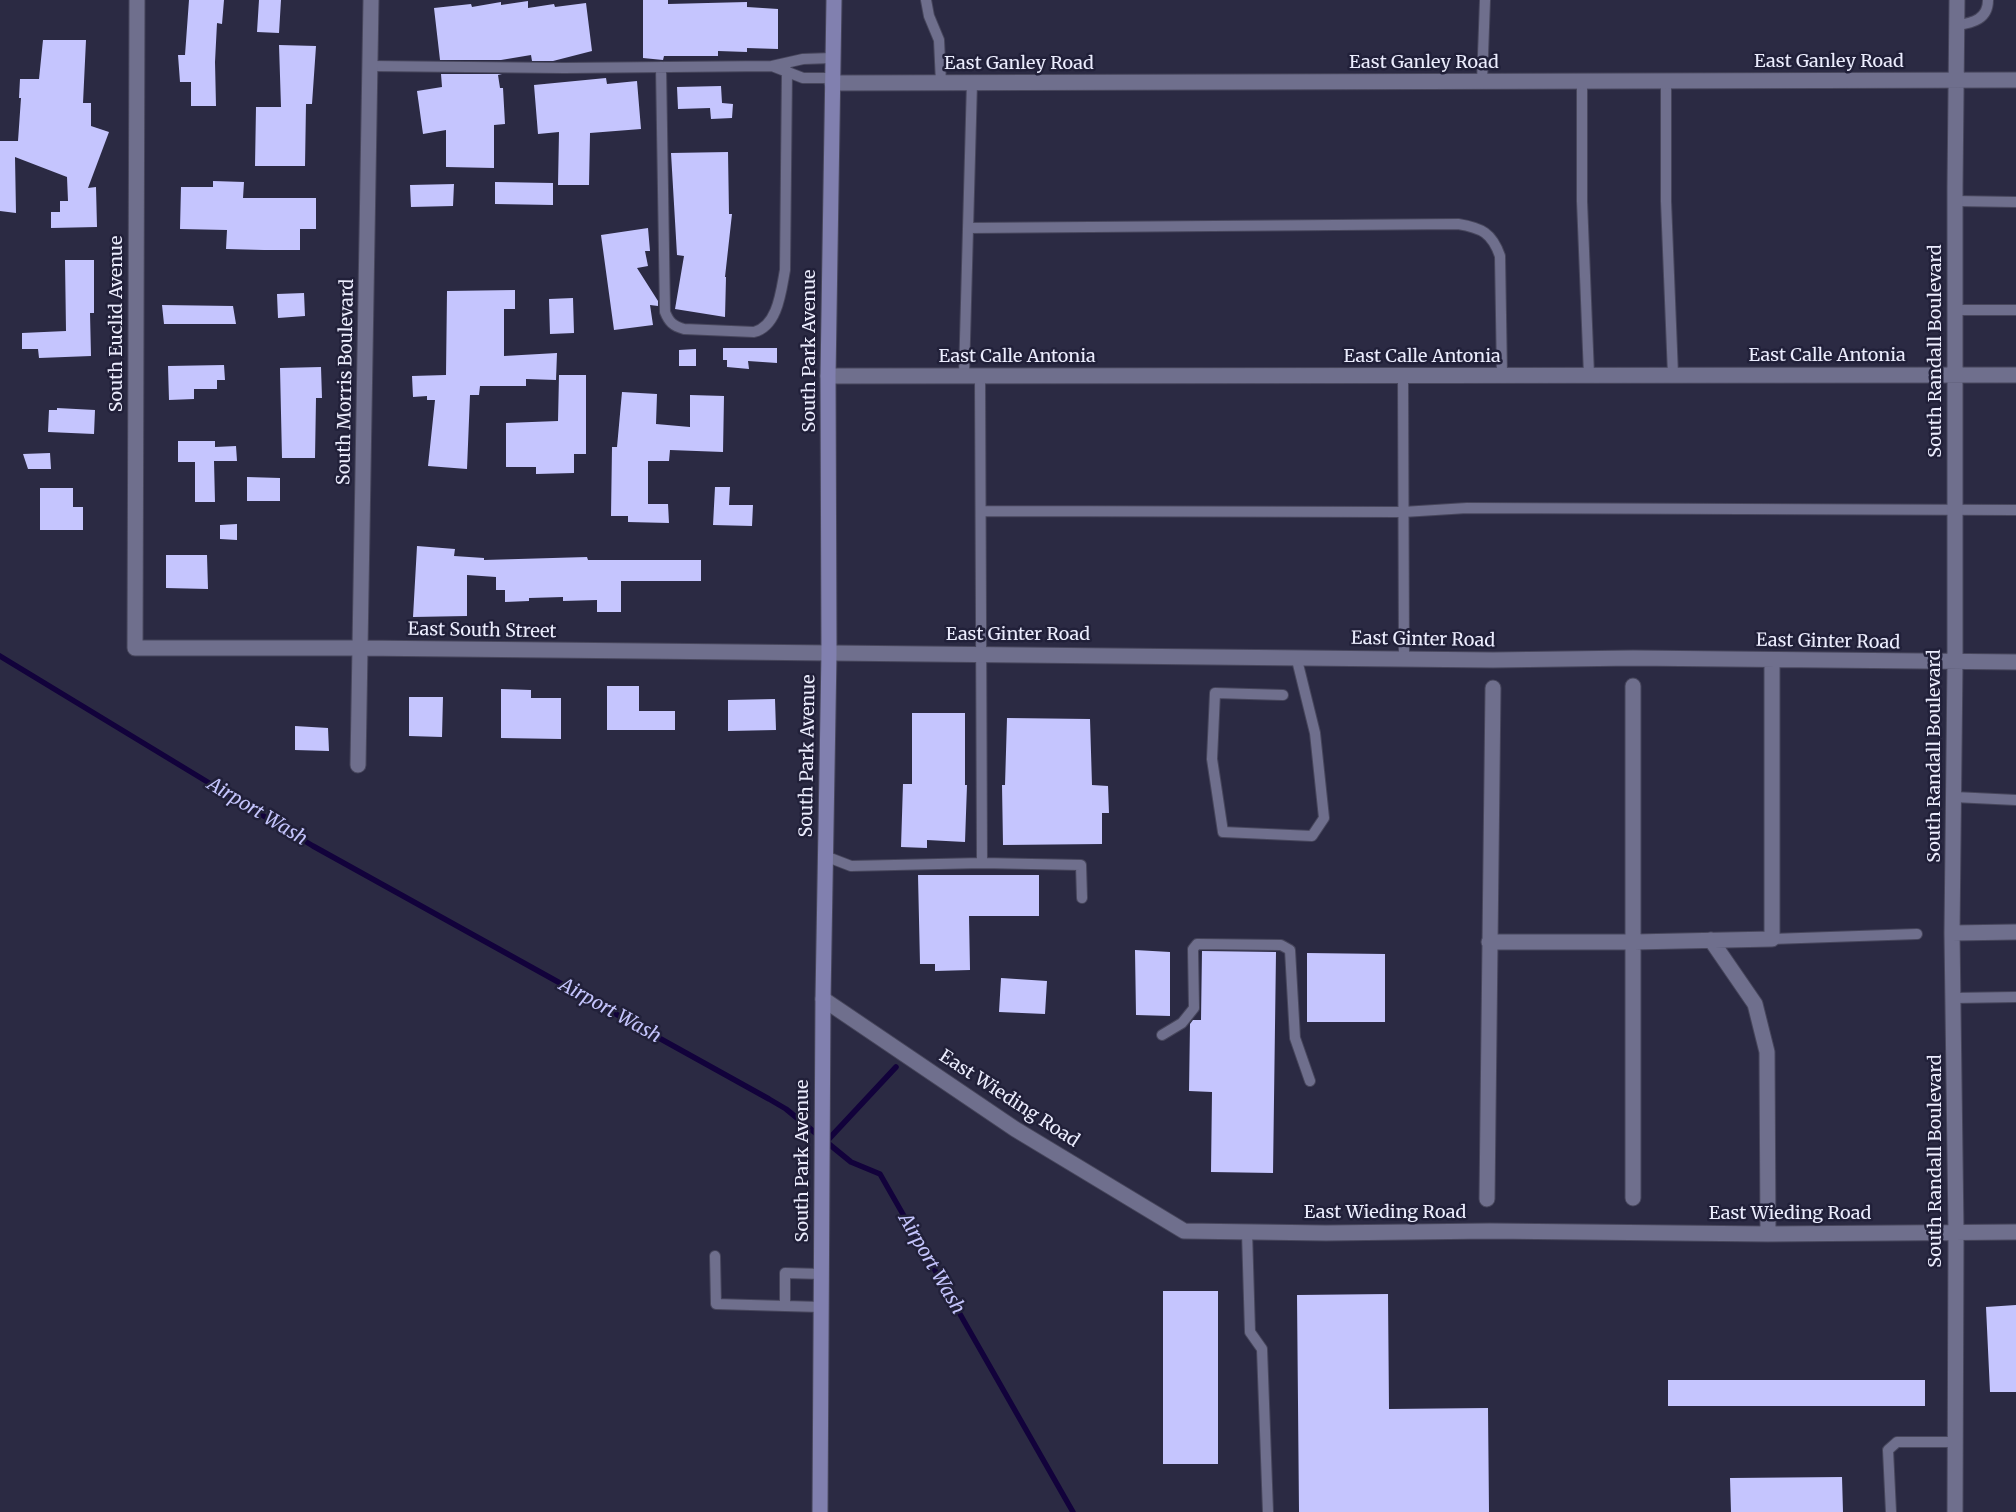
<!DOCTYPE html>
<html>
<head>
<meta charset="utf-8">
<style>
	body { margin:0 }
	canvas { display:block; background:#2b2a43 }
</style>
</head>
<body>
<canvas width="2016" height="1512"></canvas>
<script>
const ctx = document.querySelector('canvas').getContext('2d');
ctx.lineJoin = 'round';
function strokePath(path, color, width, dash) { ctx.strokeStyle = color; ctx.lineWidth = width; ctx.lineCap = dash ? 'butt' : 'round'; ctx.setLineDash(dash || []); ctx.stroke(path); }
function fill(path, color) { ctx.fillStyle = color; ctx.fill(path, 'evenodd'); }
function write(font, color, halo, rows, align = 'center') {
  ctx.font = font + ' Merriweather,serif'; ctx.lineWidth = 5; ctx.setLineDash([]); ctx.textBaseline = 'middle'; ctx.strokeStyle = halo; ctx.fillStyle = color; for (const [text, x, y, turn = 0] of rows) {
    ctx.save(); ctx.translate(x, y); ctx.rotate((+turn || 0) * Math.PI / 180); ctx.textAlign = isNaN(turn) ? turn : align; if (halo) ctx.strokeText(text, 0, 0); ctx.fillText(text, 0, 0); ctx.restore();
  }
}
strokePath(new Path2D(`
	M0 656 313 846 769 1099 786 1109 851 1162 880 1174 1073 1512
	M826 1142 896 1067`), '#12023b', 5.5);
fill(new Path2D(`
	M189 0H224L222 24 217 23 215 62 216 106H191V82H180L178 55H185Z
	M259 0H281L279 33 257 32Z
	M643 0H668V4L747 2V7L778 9V49L747 48V52L718 51V56H664L663 60 643 58Z
	M528 1V8L554 4 555 7 586 3 592 51 553 61H532L531 55 501 60H440L434 8 471 4 472 7 501 2V5Z
	M43 40H86L83 103H91V126L109 132 88 188 96 187 97 227 51 228V212H60V201H68L67 177 15 157 16 213 0 211V141H18L21 98H19L20 79H39Z
	M279 45 316 46 312 104H306L305 166H255L256 107H281Z
	M441 74H502L498 75 500 88H503L505 124 494 125V168L446 167V130L423 134 417 91 442 87Z
	M606 78 607 84 637 81 641 129 590 133 589 185H558L559 132 538 134 534 85Z
	M721 86 722 103 733 104 732 118 711 119 710 108 678 109 677 87Z
	M728 152 729 214H732L725 277H726L725 317 675 309 684 256 677 255 671 153Z
	M213 181 244 182 243 198H316V229H300V250H264L226 249 227 230 180 229 181 187H213Z
	M495 182 553 183V205L495 204Z
	M454 184 453 206 411 207 410 185Z
	M648 228 650 251H645L648 266 637 268 658 301V306L650 305 653 325 614 330 601 235Z
	M65 260H94V313H90L91 356 39 358 38 349H22V333L66 331Z
	M515 290V309H504V356L557 353 556 380 526 379V386H480L479 395H470L467 469 428 466 435 400H427V396L413 397 412 376 446 375 447 291Z
	M304 293 305 316 278 318 277 294Z
	M573 298 574 333 550 334 549 299Z
	M162 305 233 306 236 324H164Z
	M723 348H777V363L748 361 749 369 727 367V360H723Z
	M696 349V366H679V350Z
	M224 365 225 380H217V389H194V399L169 400 168 366Z
	M321 367 322 398H316L315 458H282L280 368Z
	M559 375H586V454H574V473L536 474V467H506V423L558 421Z
	M622 392 657 394 656 424 690 427V395L724 396 723 452 670 450 669 461H648V504H668L669 523 628 522V516H611L612 447H617Z
	M57 408 95 410 94 434 48 432 49 410H57Z
	M178 441H215V447L236 446 237 461H214L215 502H195V462H178Z
	M50 453 51 469H28L23 454Z
	M247 477 280 478V501H247Z
	M715 487H730L729 505H753L752 526 713 525Z
	M40 488H73V507H83V530H40Z
	M237 524V540L220 539V525Z
	M417 546 455 549 454 556 484 558V560L587 557 588 560H701V581H621V612H597V600L563 601V597L529 598V601L505 602V590H496V577L467 575V616L413 617Z
	M166 555H207L208 589 166 588Z
	M607 686H639V711H675V730H607Z
	M501 689 531 690V698H561V739L501 738Z
	M409 697H443L442 737 409 736Z
	M775 699 776 730 728 731V700Z
	M912 713H965V785H967L965 842 927 840V848L901 847 903 784H912Z
	M1007 718 1090 719 1092 785 1108 786 1109 813H1102V844L1003 845 1002 785H1005Z
	M295 726 328 728 329 751 295 750Z
	M918 875H1039V916H969L970 970 935 971V964H920Z
	M1135 950 1170 952V1016L1136 1015Z
	M1202 951 1276 952 1273 1173 1211 1172 1212 1092 1189 1091 1190 1024 1193 1020H1201Z
	M1307 953 1385 954V1022H1307Z
	M1001 978 1047 981 1045 1014 999 1012Z
	M1163 1291H1218V1464H1163Z
	M1388 1294 1389 1409 1488 1408 1489 1512H1299L1297 1295Z
	M2016 1305V1392H1990L1986 1307Z
	M1668 1380H1925V1406H1668Z
	M1842 1477 1843 1512H1731L1730 1478Z`), '#c5c5fe');
const lane = new Path2D(`
	M926 0 929 16 939 40 941 83
	M1957 25C1973 23 1988 19 1988 0
	M370 66 564 68 772 66
	M661 67 665 312C669 322 673 326 684 329L754 332C778 326 781 291 785 270L787 71
	M832 78H803L772 66 803 59 832 58
	M1666 81V201L1673 375
	M1482 82 1485 0
	M1582 82V201L1589 375
	M1955 201 2016 202
	M968 228 1458 224C1482 228 1492 233 1500 256L1502 375
	M1955 310H2016
	M1403 375 1404 658
	M964 376 972 82
	M980 376 982 863 1081 865 1082 898
	M981 511 1403 512 1467 508 2016 510
	M1283 695 1215 693 1212 759 1223 832 1312 836 1324 818 1315 733 1296 656
	M1954 797 2016 800
	M825 856 851 866 982 863
	M1772 939 1917 934
	M1953 998 2016 997
	M1162 1035 1182 1023 1194 1008 1193 949 1197 944 1281 945 1290 950 1295 1038 1310 1081
	M1247 1232 1250 1332 1262 1349 1268 1512
	M715 1256 716 1304 785 1306V1273L821 1274
	M785 1306 821 1307
	M1891 1512 1888 1450 1897 1442H1955`);
const street = new Path2D(`
	M137 0 135 648H359L1493 660 1633 658 2016 662
	M832 83 2016 80
	M828 376 2016 375
	M358 765 371 0
	M1952 933 2016 932
	M1711 940 1755 1004 1767 1052 1768 1234
	M1489 942H1634L1772 939V660
	M823 999 1015 1129 1184 1231 1326 1233 1490 1231 1768 1234 2016 1232
	M1633 1198V686
	M1487 1199 1493 688
	M1955 1512 1956 1232 1952 933 1955 662V187L1957 0`);
const secondary = new Path2D(`
	M820 1512 823 999 829 653 828 376 834 0`);
strokePath(lane, '#47465c', 12);
strokePath(street, '#47465c', 17);
strokePath(secondary, '#47465c', 17);
strokePath(lane, '#6f6f8d', 10);
strokePath(street, '#6f6f8d', 15);
strokePath(secondary, '#8180af', 15);
write('18px', '#ebecfd', '#212039', [
	["East Ganley Road",1829,62],
	["East Ganley Road",1424,63],
	["East Ganley Road",1019,64],
	["South Euclid Avenue",117,324,-90],
	["South Park Avenue",810,351,-90],
	["South Randall Boulevard",1936,351,-90],
	["East Calle Antonia",1827,356],
	["East Calle Antonia",1017,357],
	["East Calle Antonia",1422,357],
	["South Morris Boulevard",346,382,-89],
	["East South Street",482,631,1],
	["East Ginter Road",1018,635],
	["East Ginter Road",1423,640,1],
	["East Ginter Road",1828,642,1],
	["South Park Avenue",808,756,-89],
	["South Randall Boulevard",1935,756,-90],
	["East Wieding Road",1009,1099,33],
	["South Park Avenue",803,1161,-90],
	["South Randall Boulevard",1936,1161,-90],
	["East Wieding Road",1385,1213],
	["East Wieding Road",1790,1214]
]);
write('italic 19px', '#c4c4fc', '#212039', [
	["Airport Wash",257,812,31],
	["Airport Wash",610,1011,29],
	["Airport Wash",931,1264,60]
]);
</script>
</body>
</html>
